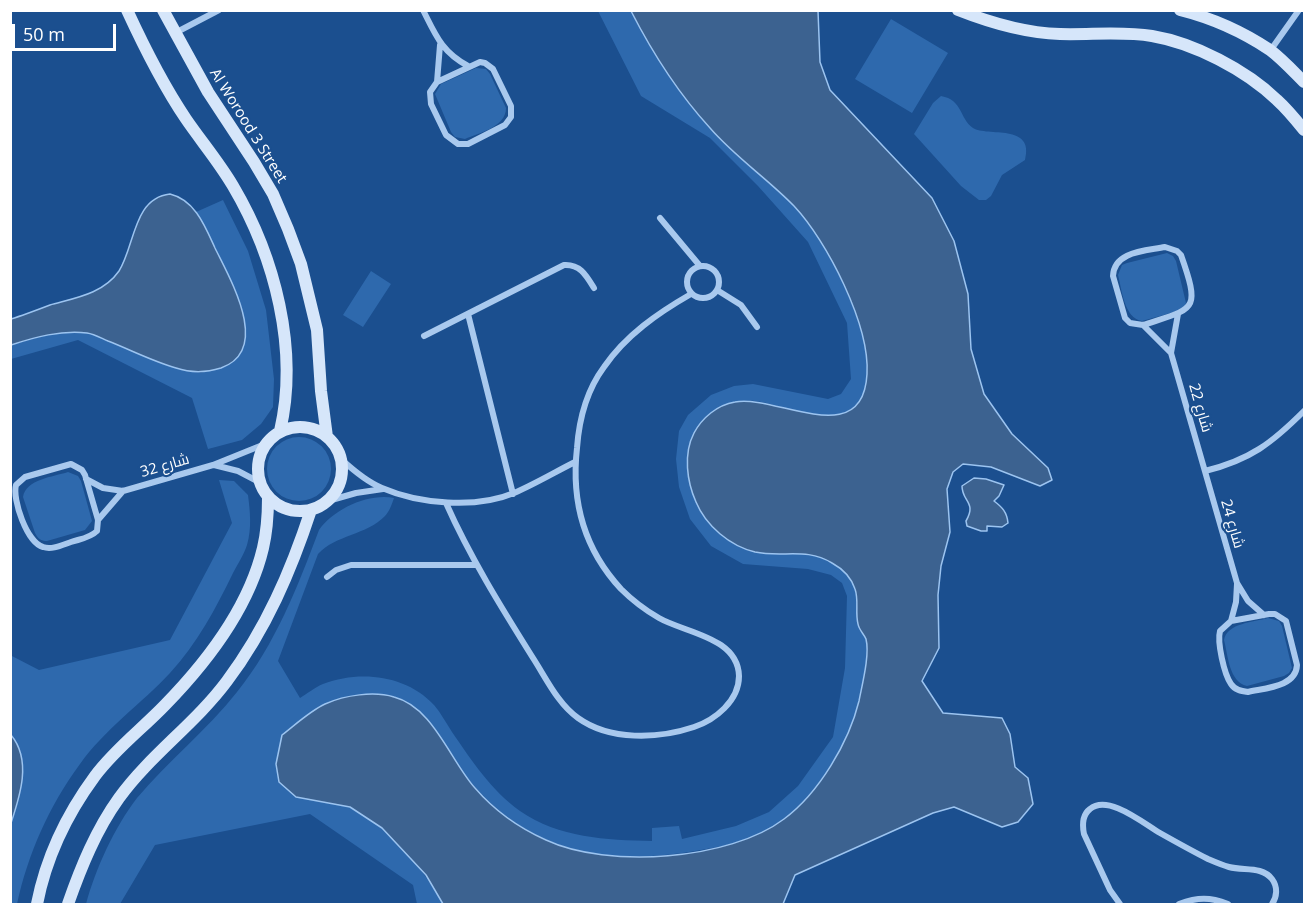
<!DOCTYPE html>
<html>
<head>
<meta charset="utf-8">
<style>
	body { margin:0 }
	#map { position:relative; width:1315px; height:915px; overflow:hidden; background:#1b4f8f; font-family:"Open Sans",sans-serif }
	canvas { display:block }
	.frame { position:absolute; inset:0; border:12px solid #fff; pointer-events:none }
	.scale { position:absolute; left:12px; top:24px; width:104px; height:27px; box-sizing:border-box; border:3px solid #fff; border-top:0; padding-left:8px; font-size:18px; line-height:21px; white-space:nowrap; color:#fff; -webkit-text-stroke:4px #1b4f8f; paint-order:stroke }
</style>
</head>
<body>
<div id="map">
<canvas width="1315" height="915"></canvas>
<div class="frame"></div>
<div class="scale">50 m</div>
</div>
<script>
const ctx = document.querySelector('canvas').getContext('2d');
ctx.lineJoin = 'round';
function fill(path, color) { ctx.fillStyle = color; ctx.fill(path, 'evenodd'); }
function strokePath(path, color, width, dash) { ctx.strokeStyle = color; ctx.lineWidth = width; ctx.lineCap = dash ? 'butt' : 'round'; ctx.setLineDash(dash || []); ctx.stroke(path); }
function write(font, color, halo, rows, align = 'center') {
  ctx.font = font + ' "Open Sans",Cairo,sans-serif'; ctx.lineWidth = 4.5; ctx.setLineDash([]); ctx.textBaseline = 'middle'; ctx.strokeStyle = halo; ctx.fillStyle = color; for (const [text, x, y, turn = 0] of rows) {
    ctx.save(); ctx.translate(x, y); ctx.rotate((+turn || 0) * Math.PI / 180); ctx.textAlign = isNaN(turn) ? turn : align; if (halo) ctx.strokeText(text, 0, 0); ctx.fillText(text, 0, 0); ctx.restore();
  }
}
fill(new Path2D(`
	M598 11H631C652 52 679 92 709 128 734 157 767 178 793 205 801 214 810 224 816 233 837 266 897 381 851 409 814 432 773 393 735 402 727 404 721 407 714 411L768 553C801 553 844 551 856 591 859 602 857 612 858 623 858 629 864 633 866 639 870 658 858 709 851 727 836 761 813 796 785 818 760 838 731 845 701 850 603 868 520 851 459 767L311 714 282 735 296 797C312 800 337 801 351 808 391 826 422 868 443 904H417L413 885 310 814 155 845 120 904H86C96 868 114 828 137 798 168 761 207 730 237 692 275 645 298 586 319 530 334 509 368 493 394 498 392 504 389 512 385 516 367 535 335 535 318 554L278 661 300 698C307 694 315 687 323 684 360 670 406 675 434 705 441 713 446 723 452 732 472 761 491 790 520 811 559 838 606 840 652 841V828L679 826 682 839 736 826 769 812 798 786 833 737 845 668 847 596 842 583 831 575 808 569 743 564 711 546 690 519 679 487 676 459 679 431 688 415 711 395 734 386 753 384 828 399 841 394 851 379 847 323 808 242 758 186 710 138 641 96Z
	M891 19 948 53 912 113 855 79Z
	M476 68 486 69 490 74 506 108C506 127 479 133 465 139L455 137 451 132 435 94 441 84Z
	M941 96C963 100 959 118 973 128 987 137 1035 123 1025 160L1002 175 991 196 986 200H979L961 186 914 134 933 103Z
	M223 200 248 251 266 310 274 379 273 407 261 424 242 440 208 449 192 398 78 340 11 359 10 345 63 331 90 333 178 369 201 373 229 365 233 286 196 212Z
	M1167 253 1173 256 1176 261 1186 303 1184 308 1178 311 1142 321C1124 318 1122 290 1118 275L1122 265 1127 263Z
	M371 271 391 284 363 327 343 315Z
	M267 469a32 32 0 1 1 64 0a32 32 0 1 1-64 0Z
	M68 472 78 476 81 481 92 521 85 530 47 541C41 541 38 539 35 533L23 497C26 479 53 477 68 472Z
	M219 480 234 481 248 495C250 511 252 528 247 545 244 554 238 564 233 573 216 608 197 644 170 673 141 704 105 729 80 764 49 806 28 854 17 904H11L10 823 18 801 17 743 11 735 10 655 39 670 170 640 232 523Z
	M1268 618 1279 621 1282 626 1292 668 1289 673 1284 676 1247 686C1229 682 1228 655 1224 640 1227 623 1254 622 1268 618Z`), '#2e69ad');
const water = new Path2D(`
	M631 11H818L820 62 830 90 932 198 954 241 968 294 971 349 984 394 1012 434 1048 468 1052 480 1040 486 991 467 963 464 953 472 947 489 950 532 941 566 938 595 939 648 922 681 943 713 1002 718 1010 734 1015 767 1028 778 1033 804 1018 822 1002 827 954 807 933 813 795 875 783 904H443L426 875 382 828 350 807 296 797 279 782 276 764 282 735C295 725 310 711 325 704 345 695 374 691 394 697 433 707 450 760 475 788 494 810 519 828 546 840 608 869 730 860 784 819 819 793 849 742 859 701 862 685 870 655 866 639 864 634 859 630 858 624 855 612 859 600 855 589 851 577 843 569 832 563 806 547 783 558 755 552 730 546 706 526 696 502 687 482 683 454 694 433 702 418 717 405 735 402 776 394 863 452 867 374 870 325 827 241 794 206 768 179 735 157 710 128 678 93 652 52 631 11Z
	M170 194C195 200 205 226 215 248 230 279 272 350 221 368 205 373 191 373 176 368 152 361 131 350 108 341 101 338 94 334 87 333 61 330 35 337 11 345V319C24 315 37 310 50 305 75 298 103 294 119 271 135 246 133 198 170 194Z
	M974 478 986 479 1004 485 999 496 994 501C1002 507 1007 512 1008 523L1002 527 987 526V531H981L967 526 966 521C977 502 962 502 962 486Z
	M11 735C32 760 20 796 11 823Z`);
fill(water, '#3c6290');
strokePath(water, '#9cc4f0', 1.5);
strokePath(new Path2D(`
	M423 10C436 36 442 52 468 66
	M175 33 219 10
	M1270 51 1299 10
	M480 62 485 63 493 69 511 106V117L505 125 468 144H458L446 135 431 104 430 92 437 82Z
	M437 82 440 45
	M660 218 700 266
	M1165 247 1177 251 1181 255C1201 312 1195 308 1143 325L1130 323 1125 318 1113 276C1114 251 1146 251 1165 247Z
	M687 282a16 16 0 1 1 32 0a16 16 0 1 1-32 0Z
	M717 290 741 305 757 327
	M468 314 513 494
	M1178 314 1171 353 1237 583 1248 601 1264 615
	M1143 325 1171 353
	M424 336 564 265C580 264 586 275 594 288
	M341 459C353 470 367 482 382 488 419 504 476 509 514 493 535 484 555 472 575 462
	M71 464 82 470 85 475 98 520 97 531C90 538 80 539 71 542 62 545 52 550 43 547 27 543 12 499 16 485L25 477Z
	M214 465 238 471 259 482
	M1205 471C1250 460 1272 443 1304 411
	M86 479 103 488 123 491 213 465 265 444
	M328 501 356 493 383 489
	M446 503C470 557 501 607 533 658 546 678 558 704 578 718 610 741 658 739 694 727 715 720 739 701 739 676 738 637 685 633 659 618 645 610 632 600 621 589 584 549 571 501 577 448 579 420 587 390 604 367 626 335 658 313 691 294
	M98 520 123 491
	M327 577 336 570 351 565H477
	M1269 614H1275L1286 621 1297 665C1296 687 1265 688 1248 692 1241 691 1235 690 1231 684 1224 674 1217 642 1220 631L1231 621Z
	M1231 621 1236 602 1237 584
	M1120 904 1110 890 1084 834C1082 824 1082 815 1090 809 1108 794 1143 823 1160 833 1176 842 1192 851 1208 859 1215 862 1222 865 1229 867 1244 871 1262 866 1272 879 1278 887 1277 897 1272 904
	M1179 904C1198 897 1210 897 1228 904`), '#a9c9ee', 6);
strokePath(new Path2D(`
	M127 10C144 47 163 85 186 119 201 141 219 162 233 186 275 257 299 350 280 431
	M163 10 208 92 254 162 273 194 288 229 301 264 317 330 321 391 327 437
	M958 10C991 23 1025 33 1060 34 1090 35 1122 31 1152 36 1194 43 1246 70 1277 100 1287 109 1296 120 1304 130
	M1180 10C1212 18 1243 32 1270 50 1282 59 1293 71 1304 82
	M258 469a42 42 0 1 1 84 0a42 42 0 1 1-84 0Z
	M37 904C46 858 67 814 95 776 115 749 142 729 165 705 207 662 249 607 263 548 267 531 268 515 268 498
	M68 904C81 867 96 830 119 798 150 755 195 724 227 681 266 629 291 571 311 510`), '#d6e6fa', 12);
write('15px', '#fff', '#1b4f8f', [
	["Al Worood 3 Street",248,126,58],
	["شارع 22",1200,408,74],
	["شارع 32",165,466,-16],
	["شارع 24",1232,524,74]
]);
</script>
</body>
</html>
